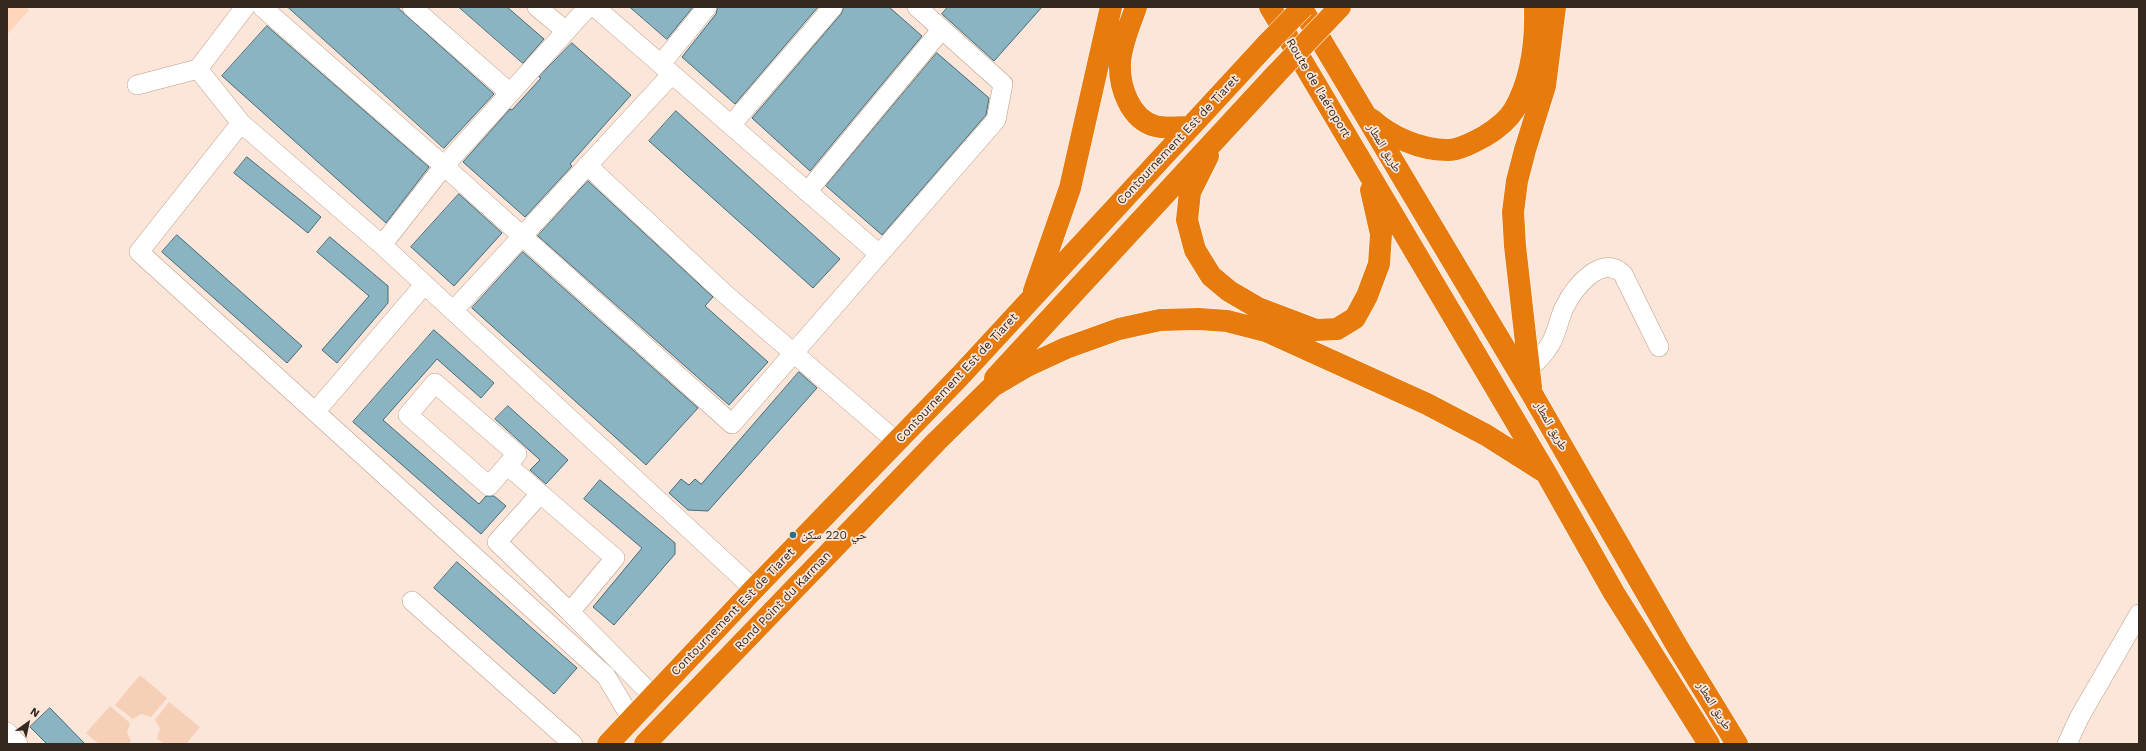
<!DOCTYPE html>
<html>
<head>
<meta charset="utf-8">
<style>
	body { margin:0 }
	#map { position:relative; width:2146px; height:751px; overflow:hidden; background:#fbe6d9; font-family:"Work Sans",sans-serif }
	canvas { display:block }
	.frame { position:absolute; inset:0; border:8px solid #35281f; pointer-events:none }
	.north { position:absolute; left:8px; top:703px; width:40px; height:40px; -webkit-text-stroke:3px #fbe6d9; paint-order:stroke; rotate:33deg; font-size:11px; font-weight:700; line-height:16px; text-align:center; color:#35281f }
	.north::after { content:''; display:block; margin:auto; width:14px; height:18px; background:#35281f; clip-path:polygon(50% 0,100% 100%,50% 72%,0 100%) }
</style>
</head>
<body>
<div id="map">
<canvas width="2146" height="751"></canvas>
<div class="frame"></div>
<div class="north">N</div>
</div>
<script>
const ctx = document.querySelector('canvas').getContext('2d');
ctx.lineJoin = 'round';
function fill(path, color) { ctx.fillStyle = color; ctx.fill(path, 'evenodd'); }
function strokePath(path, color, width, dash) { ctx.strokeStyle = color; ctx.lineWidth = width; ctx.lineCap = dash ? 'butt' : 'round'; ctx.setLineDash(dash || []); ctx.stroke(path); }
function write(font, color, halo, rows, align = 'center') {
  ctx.font = font + ' "Work Sans","Noto Naskh Arabic",sans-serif'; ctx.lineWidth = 3.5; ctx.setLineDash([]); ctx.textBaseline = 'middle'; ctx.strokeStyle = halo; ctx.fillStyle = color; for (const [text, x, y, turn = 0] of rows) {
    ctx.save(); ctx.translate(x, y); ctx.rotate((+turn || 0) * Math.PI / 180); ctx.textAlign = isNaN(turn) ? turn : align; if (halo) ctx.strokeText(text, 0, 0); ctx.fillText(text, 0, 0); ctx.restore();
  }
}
fill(new Path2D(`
	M7 7H26L29 10 7 35Z`), '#ffd6bb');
fill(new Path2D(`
	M140 675 167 698 151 717 141 714 133 719 115 705Z
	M169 702 200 727 186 744H164L157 738 160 728 155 720Z
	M110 706 130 723 127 733 131 741 129 744H99L86 733Z`), '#f5d0b7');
const building = new Path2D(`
	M288 7H397L494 94 444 148Z
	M459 7H507L544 39 523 63Z
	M630 7H693L667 39Z
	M718 7H818L735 104 682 57 716 14Z
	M844 7H889L922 36 810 171 752 118 841 14Z
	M948 7H1042L994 61 942 14Z
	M267 26 429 167 386 223 222 76Z
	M572 43 631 95 570 164 572 166 525 217 463 162 510 109 512 110 541 78 539 77Z
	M937 53 989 98 986 115 882 235 826 186Z
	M676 111 840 259 813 288 649 141Z
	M247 157 321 217 308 233 234 173Z
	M588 181 713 297 705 306 768 362 729 405 538 236Z
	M459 194 502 233 454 286 411 247Z
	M177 235 302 346 287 363 162 252Z
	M330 237 388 286V303L337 363 322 350 369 296 317 252Z
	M523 252 698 408 646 465 472 308Z
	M434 330 494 383 481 398 437 359 383 420 479 504 486 496H494L506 506 481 534 353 422Z
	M799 372 817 388 708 511 688 510 669 493 681 479 689 485 695 479 701 484Z
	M508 406 568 460 546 484 530 470 540 460 495 419Z
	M600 480 675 543V554L614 625 593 607 642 548 584 499Z
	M457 562 577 668 554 694 434 588Z
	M50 708 85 744H47L30 727Z`);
fill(building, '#8bb4c2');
strokePath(building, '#436a77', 1);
const minor = new Path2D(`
	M262 7 444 166 732 424 996 120 1003 84 917 7
	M412 7 510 93
	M537 7 566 31
	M595 7 879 254
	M661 64 707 7
	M198 69 241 123 382 245 754 589
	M137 85 198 69 245 7
	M241 123 139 252 606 676 631 718
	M731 125 833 7
	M587 165 725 294 897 442
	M807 192 942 29
	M382 245 444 166 588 7
	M453 311 672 74
	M1529 368C1538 361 1545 353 1551 343 1557 332 1559 319 1564 308 1574 288 1601 253 1623 274L1659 347
	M435 383 517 454 489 486 408 415Z
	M315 412 424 285
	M507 465 615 558 570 612 497 542 540 494
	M412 601 573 744
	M570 612 653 696
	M7 732 18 744
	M2067 744 2079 718 2139 614`);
const highway = new Path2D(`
	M1136 7C1130 25 1121 44 1120 63 1119 87 1130 119 1155 126 1165 129 1179 127 1189 127
	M1270 7 1546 473 1614 593 1709 744
	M1301 7 1532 394 1677 646 1737 744
	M1371 119C1391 137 1420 150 1448 150 1460 150 1474 142 1485 136 1495 130 1507 121 1514 110 1531 80 1536 41 1535 7
	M1208 156 1190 192 1187 220 1195 250 1211 276 1229 291 1258 308 1316 330 1337 329 1355 318 1367 296 1379 264 1381 234 1371 190
	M1034 291 1070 188 1111 7
	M995 378 1277 73
	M1531 387 1515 246 1513 212 1517 181 1525 150 1545 86 1555 7
	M608 744 754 589 960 376 1267 44
	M645 744 937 441 993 386 1027 366 1066 348 1119 329 1160 320 1199 319 1227 321 1266 331 1427 404 1486 435 1546 473`);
strokePath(minor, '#bc9c86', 20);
strokePath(highway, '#fff', 23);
strokePath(minor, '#fff', 19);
strokePath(highway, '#e87b0d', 22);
const highwayBridge = new Path2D(`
	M1267 44 1303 7
	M1277 73 1340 7`);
strokePath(highwayBridge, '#fff', 23, []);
strokePath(highwayBridge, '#e87b0d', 22);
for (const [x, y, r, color] of [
	[793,535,4,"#2f6f84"]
]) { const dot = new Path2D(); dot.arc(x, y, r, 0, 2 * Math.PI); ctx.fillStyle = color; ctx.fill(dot); strokePath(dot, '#fbe6d9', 1.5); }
write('12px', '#35281f', '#fbe6d9', [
	["Route de l'aéroport",1318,88,59],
	["Contournement Est de Tiaret",1178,140,-47],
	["طريق المطار",1384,148,59],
	["Contournement Est de Tiaret",957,378,-47],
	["طريق المطار",1551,426,60],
	["Rond Point du Karman",783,601,-46],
	["Contournement Est de Tiaret",733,612,-46],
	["طريق المطار",1714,706,58]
]);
write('12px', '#35281f', '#fbe6d9', [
	["حي 220 سكن",801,535]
], 'left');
</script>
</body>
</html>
